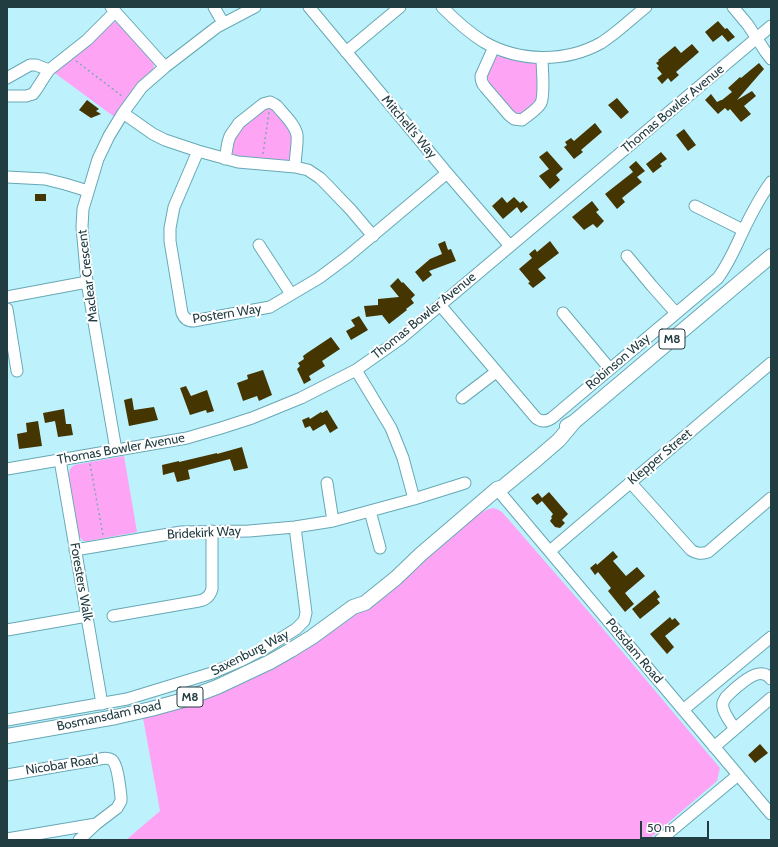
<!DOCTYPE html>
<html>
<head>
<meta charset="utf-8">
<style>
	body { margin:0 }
	#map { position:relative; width:778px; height:847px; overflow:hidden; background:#bdf2fd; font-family:Cabin,sans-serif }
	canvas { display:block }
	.frame { position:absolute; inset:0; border:8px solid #213d42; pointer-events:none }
	.scale { position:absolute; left:640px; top:821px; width:69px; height:18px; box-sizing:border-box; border:2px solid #213d42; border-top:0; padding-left:5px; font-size:12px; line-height:14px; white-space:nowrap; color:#213d42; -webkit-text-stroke:3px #fff; paint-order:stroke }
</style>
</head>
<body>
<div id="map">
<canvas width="778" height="847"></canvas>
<div class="frame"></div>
<div class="scale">50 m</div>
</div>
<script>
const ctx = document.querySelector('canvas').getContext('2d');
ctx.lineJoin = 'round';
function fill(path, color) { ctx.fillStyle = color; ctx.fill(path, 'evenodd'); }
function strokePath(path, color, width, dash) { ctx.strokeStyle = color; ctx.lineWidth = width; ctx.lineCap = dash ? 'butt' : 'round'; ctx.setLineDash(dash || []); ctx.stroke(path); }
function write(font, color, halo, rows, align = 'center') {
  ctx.font = font + ' Cabin,sans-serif'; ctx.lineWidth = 4; ctx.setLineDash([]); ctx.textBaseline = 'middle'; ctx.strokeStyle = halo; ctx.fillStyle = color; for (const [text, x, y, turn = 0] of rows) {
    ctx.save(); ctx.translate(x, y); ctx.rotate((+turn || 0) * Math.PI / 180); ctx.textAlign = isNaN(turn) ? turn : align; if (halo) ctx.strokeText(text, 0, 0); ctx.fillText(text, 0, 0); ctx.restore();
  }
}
fill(new Path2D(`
	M115 22 118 23 152 59 154 66 152 73 116 118 52 71 110 24Z
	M500 55 535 62 537 64 539 99 520 116H515L485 81 494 58Z
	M271 107 293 132 291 158 286 162 239 158 234 156 231 151 234 139 237 132 261 109Z
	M124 456 137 532 88 541H83L79 536 69 475 70 469 74 465Z
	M493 508 497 509 502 512 588 611 720 768 717 781 648 840H126L160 811 143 718 184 707 234 687 275 668 307 649 349 620 481 510 483 512 486 510Z`), '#fea4f4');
fill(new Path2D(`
	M718 21 725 29 727 28 735 37 728 42 722 35 713 42 705 32Z
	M692 44 699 52 676 72 679 75 671 82 668 78 662 84 657 78 662 74 657 68 659 66 656 63 659 61 658 60 675 46 681 53Z
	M759 63 764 69 737 100 752 91 756 96 744 106 751 114 741 122 730 109 728 111 725 108 718 114 705 100 711 94 717 102 721 100H722L732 92 728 88 740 77 741 78Z
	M617 98 629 112 621 119 608 105Z
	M87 100 99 109 96 111 101 114 91 118 79 110Z
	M595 123 602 132 581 150 583 152 574 159 564 147 567 145 565 142 571 138 574 141Z
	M684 129 696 145 688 151 676 135Z
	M547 151 563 169 556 175 560 180 550 189 539 176 549 169 539 157Z
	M661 152 667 159 660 164 662 166 653 173 646 164Z
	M636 161 645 171 637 177 642 182 622 198 625 202 617 209 605 194 633 172 629 167Z
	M35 194H46V201H35Z
	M502 197 507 203 514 197 520 203 523 201 528 207 521 213 517 207 503 219 492 206Z
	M592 201 599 210 596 212 604 221 597 228 593 224 584 230 572 217Z
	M445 241 448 250 451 249 456 261 429 271 432 275 423 282 415 272 430 259 442 254 438 244Z
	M550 241 559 253 538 269 546 278 533 288 528 283 530 282 519 269 532 258 529 254 535 249 537 252Z
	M398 278 402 283 403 282 415 295 411 299 414 303 406 309 407 310 389 324 382 315 366 317 364 306 378 305V299L399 297 390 286Z
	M359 316 368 330 351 340 346 331 355 326 351 320Z
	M331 337 340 349 322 361 325 366 309 376 311 380 304 384 297 369 300 366 298 363 304 359 303 356 307 353Z
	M263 370 272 395 259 401 257 396 243 401 237 383 248 379 247 375Z
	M186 386 191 396 207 390 214 411 207 413 206 410 190 415 180 388Z
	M132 398 134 410 154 407 158 420 129 426 124 400Z
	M64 409 66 424H71L73 435 58 437 55 421 45 423 43 413Z
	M327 410 338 428 330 433 325 424 313 431 310 426 305 428 302 420 309 417 310 419 321 412 322 413Z
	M38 421 42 446 19 449 17 434 27 432 26 423Z
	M242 447 248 468 234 471 230 459 188 470 190 479 177 482 174 472 163 475 162 465 179 461V462L217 453V454Z
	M549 492 568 514 562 520 565 523 560 528 555 527 550 521 552 518 551 517 553 514 542 501 537 505 531 498 538 493 542 498Z
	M613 551 618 557 613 561 626 576 637 567 645 576 625 593 634 604 625 612 608 591 611 588 598 572 595 575 590 568 596 563 597 565Z
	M655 590 660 597 657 599 660 603 640 619 632 609Z
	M670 617 672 620 675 618 680 624 665 636 674 647 667 654 650 634Z
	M760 744 768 753 755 763 748 755Z`), '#453500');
const minor = new Path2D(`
	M111 7 165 67
	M214 7 223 23
	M309 7 447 173 510 246
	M442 7C455 20 468 32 484 42 519 62 565 63 601 43 617 33 631 19 646 7
	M733 7 748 25 765 51 771 59
	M494 47 481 76C481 81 482 84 485 87L509 115 514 119 522 120C528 115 537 110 541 103 545 94 542 68 542 58
	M346 52 400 7
	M7 78 30 65H36L49 70
	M7 96H26L33 94 36 90 43 79 49 70 87 40 115 12
	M123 113 153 134 165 140 198 151 238 162 295 167 308 170 320 178 327 185 351 210 373 236
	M198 151 174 207 170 228V241L182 313C184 318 187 321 193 321L270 307 319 278 347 257 447 173
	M225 159 228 142 230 136 239 123 263 104 270 102 274 104 277 106C284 115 295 124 297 135 298 143 295 158 295 167
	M7 177 45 179 65 184 88 191
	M695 206 743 230
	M259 245 291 294
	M627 256 652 286 676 313
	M7 297 87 282
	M440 305 536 418C541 422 546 422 552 418L718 278C726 267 732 255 738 242 747 222 758 200 771 182
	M7 309 17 371
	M563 313 610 369
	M356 370 391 428 403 458 414 499
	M462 398 496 372
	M116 450 87 282 82 227 83 209 98 159 109 136 123 113 142 87 165 67 217 27 255 7
	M60 460 102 704
	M7 469 187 438 221 428 252 418 301 398 356 370 400 339 771 26
	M630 482 691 550C697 554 701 554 708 552L771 498
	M327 483 333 521
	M497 489 771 814
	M370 511 380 548
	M75 550 181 532 249 531 295 527 333 521 414 499 465 483
	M550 551 771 363
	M113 616 199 601C206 600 210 596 212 589V531
	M7 630 87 616
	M683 710 771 637
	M7 720 127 699 212 673 240 661 267 647 296 629 304 621 306 613 295 527
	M735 729C731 723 721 710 723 703 723 701 725 699 726 697 733 690 753 671 763 674 767 674 769 677 771 679
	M714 747 771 698
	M7 775 100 759C104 758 109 758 112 760 118 765 120 789 121 797V801L117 808 96 824 79 840
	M7 839 96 824
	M660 840 738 775`);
const major = new Path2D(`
	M567 426 574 422 771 256
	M7 736 116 717 151 709 180 701 217 687 270 662 291 650 312 637 353 607 365 603 396 578 421 554 497 489 503 487 537 459 559 440 574 422`);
strokePath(minor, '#66a8b5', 13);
strokePath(major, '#66a8b5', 16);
strokePath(new Path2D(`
	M76 61 122 96
	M263 154 269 112
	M90 464 103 535`), '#7da8b1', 1.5, [2, 3]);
strokePath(minor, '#fff', 11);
strokePath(major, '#fff', 14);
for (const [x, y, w] of [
	[672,339,26],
	[190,697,26]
]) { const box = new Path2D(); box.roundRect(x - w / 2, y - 10, w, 20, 3); ctx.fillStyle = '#fff'; ctx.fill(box); strokePath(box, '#213d42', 1); }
write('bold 12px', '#213d42', null, [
	["M8",672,339],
	["M8",190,697]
]);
write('13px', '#213d42', '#fff', [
	["Thomas Bowler Avenue",673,109,-40],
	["Mitchell's Way",409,127,50],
	["Maclear Crescent",88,276,-97],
	["Postern Way",227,314,-9],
	["Thomas Bowler Avenue",424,316,-39],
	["Robinson Way",618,362,-40],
	["Thomas Bowler Avenue",121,449,-10],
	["Klepper Street",660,457,-40],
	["Bridekirk Way",204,533,-3],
	["Foresters Walk",81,582,80],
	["Potsdam Road",634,651,50],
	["Saxenburg Way",250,653,-27],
	["Bosmansdam Road",109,716,-12],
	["Nicobar Road",62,765,-9]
]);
</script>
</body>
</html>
